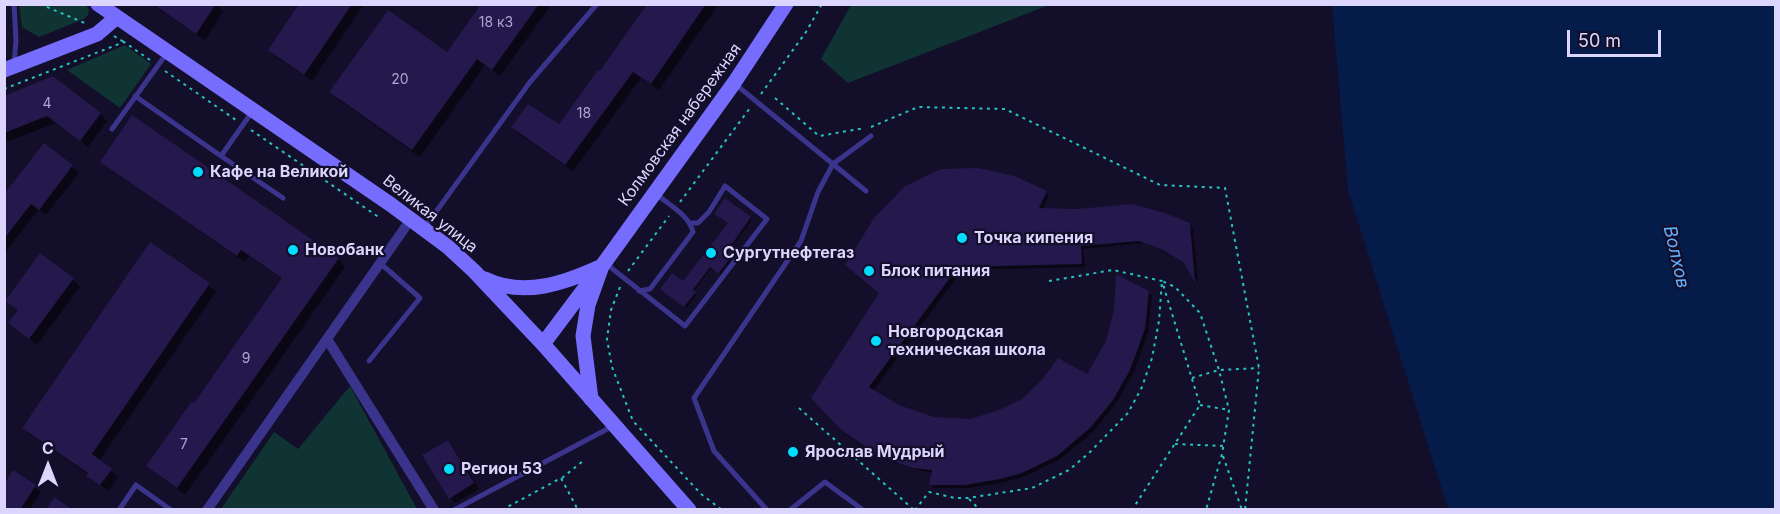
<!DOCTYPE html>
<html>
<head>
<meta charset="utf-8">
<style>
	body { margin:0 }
	#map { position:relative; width:1780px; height:514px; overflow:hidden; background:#130e29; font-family:Inter,sans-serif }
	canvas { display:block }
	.frame { position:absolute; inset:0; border:6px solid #dcd6ff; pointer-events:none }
	.north { position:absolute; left:18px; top:436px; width:60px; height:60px; -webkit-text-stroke:4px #130e29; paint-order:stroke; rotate:0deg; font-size:16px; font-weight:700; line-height:24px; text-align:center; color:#dcd6ff }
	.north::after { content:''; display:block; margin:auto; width:21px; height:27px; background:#dcd6ff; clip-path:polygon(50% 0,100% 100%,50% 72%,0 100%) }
	.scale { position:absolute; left:1567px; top:30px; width:94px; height:27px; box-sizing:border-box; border:3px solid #dcd6ff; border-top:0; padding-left:8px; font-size:18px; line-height:21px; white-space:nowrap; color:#dcd6ff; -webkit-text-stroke:4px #130e29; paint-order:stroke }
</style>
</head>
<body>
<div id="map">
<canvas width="1780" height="514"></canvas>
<div class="frame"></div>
<div class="north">С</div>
<div class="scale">50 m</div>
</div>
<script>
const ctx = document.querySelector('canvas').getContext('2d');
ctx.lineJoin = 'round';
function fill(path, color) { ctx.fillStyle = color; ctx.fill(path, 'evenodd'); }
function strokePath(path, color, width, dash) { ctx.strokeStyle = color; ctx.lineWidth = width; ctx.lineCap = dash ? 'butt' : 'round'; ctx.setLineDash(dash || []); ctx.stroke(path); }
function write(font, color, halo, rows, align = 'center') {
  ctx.font = font + ' Inter,sans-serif'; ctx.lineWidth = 4.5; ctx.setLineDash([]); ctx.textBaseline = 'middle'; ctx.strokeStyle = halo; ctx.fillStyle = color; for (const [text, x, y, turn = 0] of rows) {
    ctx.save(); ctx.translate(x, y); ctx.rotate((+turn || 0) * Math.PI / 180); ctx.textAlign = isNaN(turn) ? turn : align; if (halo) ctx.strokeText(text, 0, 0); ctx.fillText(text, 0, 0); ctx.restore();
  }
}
fill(new Path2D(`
	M19 5H86L89 10 88 15 84 19 39 37 22 27Z
	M851 5V4L1049 5 848 83 821 59Z
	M125 45 151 64 120 108 67 70Z
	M350 386 417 509H221L274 432 298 449Z`), '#103434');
fill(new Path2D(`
	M1332 5H1775V509H1448L1348 190Z`), '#051c4a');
fill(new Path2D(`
	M151 4H215L223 12 205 40Z
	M301 4H364L312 81 277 57 270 50Z
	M483 4H552L500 76 485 65 420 157 339 100 331 92 448 54Z
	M649 4H719L659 90 641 78 573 171 520 135 513 127 559 126 600 73Z
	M4 98 100 114 107 121 88 147 56 123 4 143Z
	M45 145 79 173 46 215 39 209 4 254V188L8 191Z
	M102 162 338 259 345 267 185 495 148 466 194 405 283 279 249 256 245 262 110 169Z
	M1015 177 1034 185 1049 195 1043 210 1189 224 1193 228 1198 283 1186 265 1168 253 1144 243 1083 249 1085 267 962 270 873 391 899 406 934 418 971 421 1000 412 1088 376 1148 292 1152 296 1148 333 1133 374 1116 403 1094 431 1060 459 1026 476 1005 482 970 488H934L931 484 933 473 917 470 886 460 845 433 813 398Z
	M726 200 752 220 730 249 736 254 720 274 712 267 693 292 696 295 686 308 662 289 683 283 729 224Z
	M73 279 80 287 37 345 10 323 19 311 7 301Z
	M209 285 216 292 99 461 118 477 108 491 89 475 31 435 23 428Z
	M447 441 453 447 479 489 455 503 450 498Z
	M14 472 41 492 29 510H4Z`), '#0007');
fill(new Path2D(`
	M153 4H216L196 34Z
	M299 4H352L304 75 268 50Z
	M481 4H539L492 70 477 59 412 150 329 92 388 10 447 52Z
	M647 4H706L651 84 633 72 565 165 511 127 528 104 559 124 598 70 600 71Z
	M53 76 101 113 80 141 47 116 4 133V96Z
	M132 115 339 258 177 488 146 466 192 401 194 403 282 278 241 250 237 256 100 162Z
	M44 143 73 165 39 210 31 204 4 239V194Z
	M978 168 1015 176 1047 191 1039 208 1077 209 1132 204 1165 213 1190 223 1195 282 1184 263 1163 250 1139 241 1081 246 1082 264 958 267 869 387 899 405 934 417 970 419 999 410 1022 399 1042 380 1058 358 1087 374 1106 341 1114 310 1116 274 1149 291 1145 329 1130 370 1113 400 1090 428 1057 456 1022 473 1000 479 965 485H929L932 470 912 468 881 457 840 429 811 398 879 293 845 265 874 218 905 186 941 169Z
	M725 198 751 217 730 247 736 251 718 274 710 267 693 290 696 292 684 307 660 289 672 273 683 281 728 223 714 214Z
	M150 242 210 283 92 454 112 469 100 485 86 476 88 473 22 428Z
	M40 253 74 278 29 339 8 323 18 310 5 301Z
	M448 440 474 483 449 499 422 455Z
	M13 470 36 485 20 510H4V484Z
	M54 497 73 510H46Z`), '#24184c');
strokePath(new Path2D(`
	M40 4 87 24
	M114 36 124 42
	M165 71 236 120
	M4 89 124 42 150 60
	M761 94 806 32 822 4
	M775 98 819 136 865 128
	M871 127 918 107 1005 109 1160 185 1225 188 1259 368 1245 510
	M251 130 380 218
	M680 202 750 108
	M628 271 669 216
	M1049 281 1113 270 1162 281 1200 405 1132 510
	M620 287 611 310 607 339 612 367 633 421 701 494 722 510
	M1192 378 1219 370 1259 368
	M1200 405 1229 410
	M799 408 914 510
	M1175 444 1223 446
	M1223 456 1242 510
	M562 478 583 461
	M969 499 980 510
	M502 510 561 478 578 510
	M915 510 929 492 955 498H968L1032 488 1069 470 1089 453 1128 413 1142 387 1152 358 1159 321 1162 281 1175 287 1200 313 1219 370 1229 410 1222 454 1206 510`), '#24c4c1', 2, [3, 4.5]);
strokePath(new Path2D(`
	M14 4 16 41 14 63
	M735 84 866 191
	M135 96 221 156 252 112
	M112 129 167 53
	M221 156 283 198
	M425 227 530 82 597 4
	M605 263 685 326 767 219 725 186 709 212 698 223H691
	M639 291 650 289 693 232C689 215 669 205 656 194
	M369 361 420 298 380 263
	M119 510 136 485 171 510
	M454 510 613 426
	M767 510 714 451 694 398 801 241 818 192 833 164 871 136
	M790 510 825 482 863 510`), '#3b348c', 5);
strokePath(new Path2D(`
	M327 339 434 510
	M207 510 411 219`), '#3b348c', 10);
strokePath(new Path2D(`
	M98 4 390 204 448 247 474 271 543 344 689 510
	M4 70 97 34 117 17
	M485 279C524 298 565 283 602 266
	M543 344 591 280
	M591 399 583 336 588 305 602 266 734 83 786 4`), '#766dff', 15);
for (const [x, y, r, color] of [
	[198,172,6,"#02dcff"],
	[962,238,6,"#02dcff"],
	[293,250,6,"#02dcff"],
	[711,253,6,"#02dcff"],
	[869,271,6,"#02dcff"],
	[876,341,6,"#02dcff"],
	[793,452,6,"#02dcff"],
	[449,469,6,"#02dcff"]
]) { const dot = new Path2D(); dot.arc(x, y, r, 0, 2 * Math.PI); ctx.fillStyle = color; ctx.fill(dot); strokePath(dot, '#130e29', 2); }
write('14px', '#aea6d2', null, [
	["18 к3",496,23],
	["20",400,80],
	["4",47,104],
	["18",584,114],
	["9",246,359],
	["7",184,445]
]);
write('16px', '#dcd6ff', '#130e29', [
	["Колмовская набережная",680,125,-54],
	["Великая улица",430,214,38]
]);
write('bold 16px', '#dcd6ff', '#130e29', [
	["Кафе на Великой",210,172],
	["Точка кипения",974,238],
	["Новобанк",305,250],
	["Сургутнефтегаз",723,253],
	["Блок питания",881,271],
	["Новгородская",888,332],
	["техническая школа",888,350],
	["Ярослав Мудрый",805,452],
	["Регион 53",461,469]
], 'left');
write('italic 18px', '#64b1ff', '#130e29', [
	["Волхов",1676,257,77]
]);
</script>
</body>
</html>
